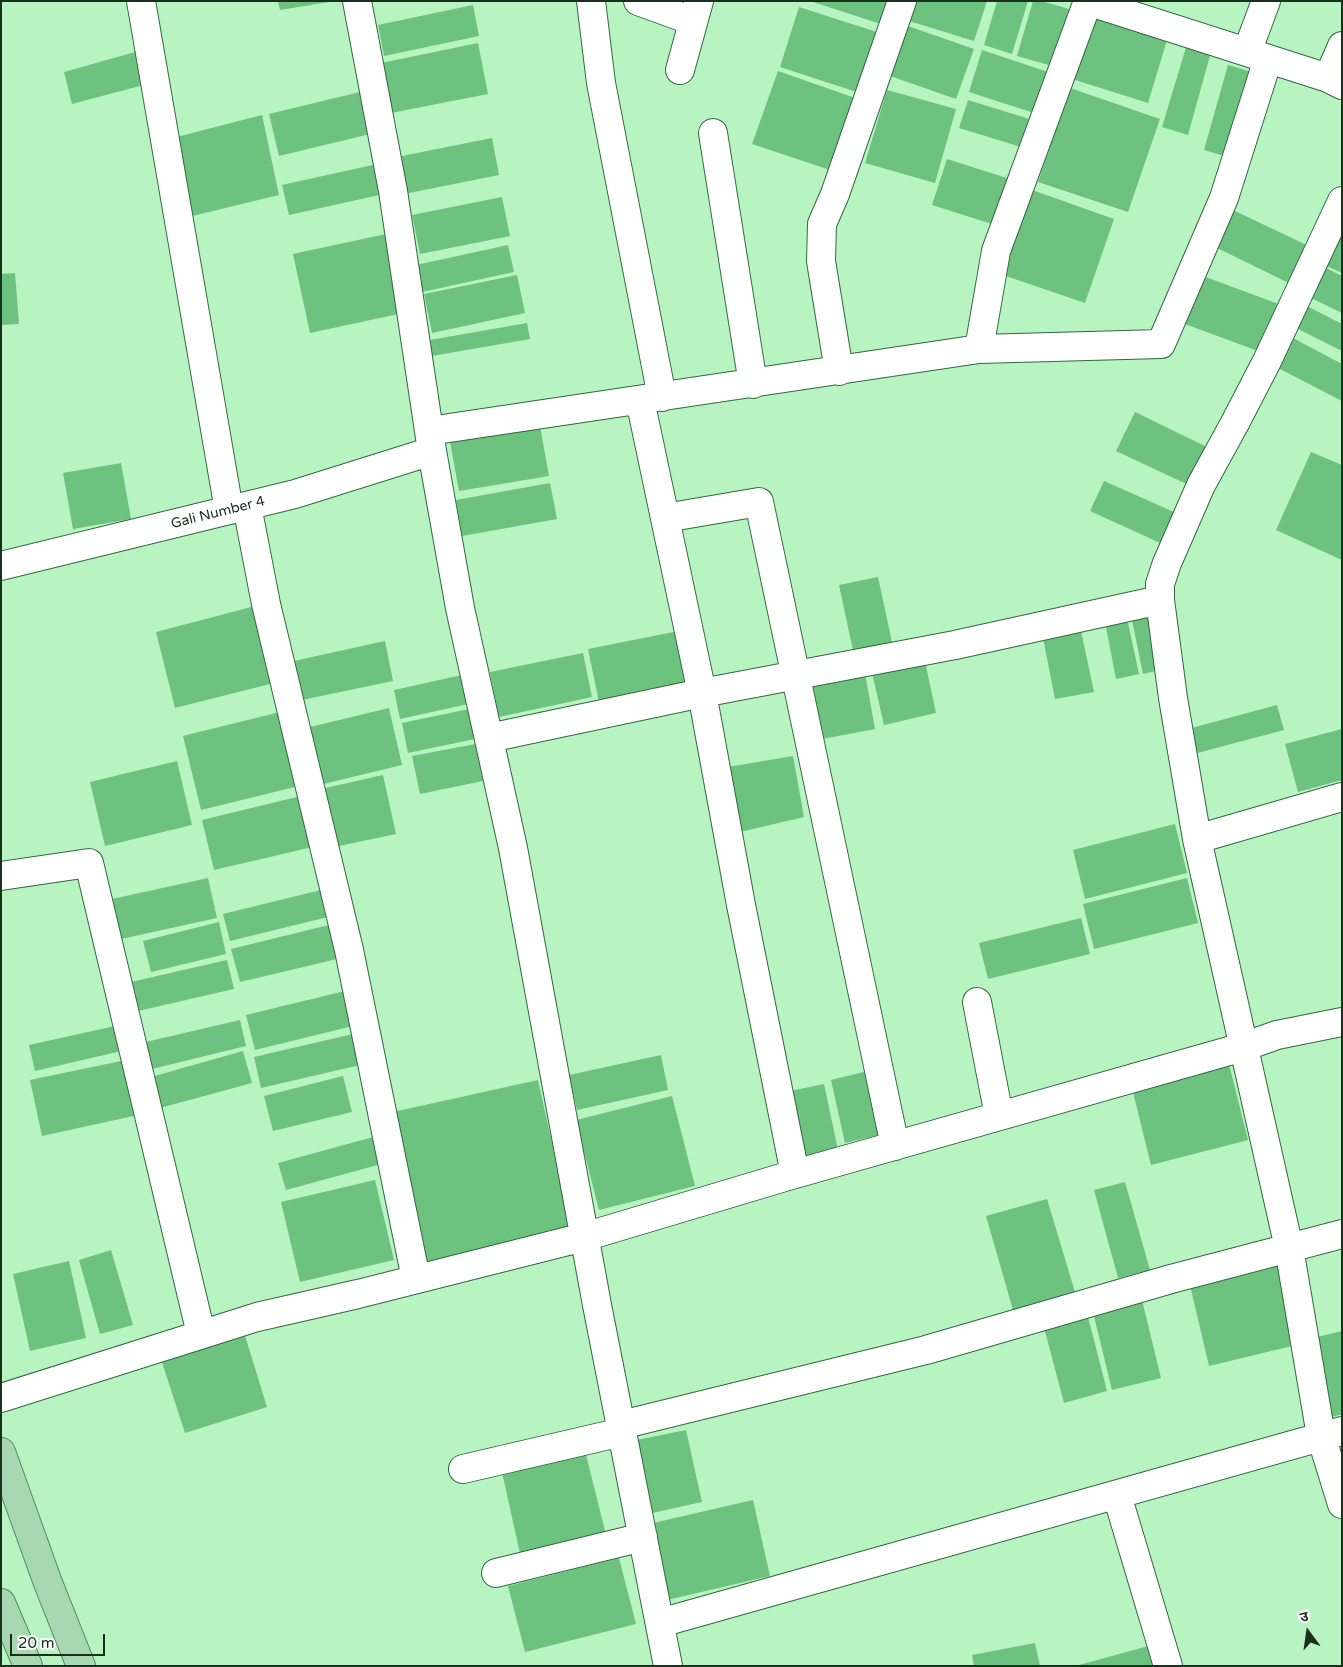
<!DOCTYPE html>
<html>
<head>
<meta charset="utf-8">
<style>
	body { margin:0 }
	#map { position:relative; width:1343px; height:1667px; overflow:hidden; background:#b7f4c1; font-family:"Varela Round","Noto Sans Devanagari",sans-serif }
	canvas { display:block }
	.frame { position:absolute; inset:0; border:2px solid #19301d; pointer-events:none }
	.north { position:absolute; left:1283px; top:1607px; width:50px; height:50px; -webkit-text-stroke:4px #fff; paint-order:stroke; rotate:346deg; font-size:14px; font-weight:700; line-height:20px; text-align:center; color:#19301d }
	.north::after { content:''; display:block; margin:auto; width:18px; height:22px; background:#19301d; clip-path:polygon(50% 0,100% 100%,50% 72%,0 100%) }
	.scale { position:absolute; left:10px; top:1634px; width:95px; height:22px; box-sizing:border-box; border:2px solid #19301d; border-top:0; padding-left:6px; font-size:15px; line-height:18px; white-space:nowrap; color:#19301d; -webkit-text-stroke:4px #fff; paint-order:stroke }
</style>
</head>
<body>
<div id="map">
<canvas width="1343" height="1667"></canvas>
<div class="frame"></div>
<div class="north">उ</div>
<div class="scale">20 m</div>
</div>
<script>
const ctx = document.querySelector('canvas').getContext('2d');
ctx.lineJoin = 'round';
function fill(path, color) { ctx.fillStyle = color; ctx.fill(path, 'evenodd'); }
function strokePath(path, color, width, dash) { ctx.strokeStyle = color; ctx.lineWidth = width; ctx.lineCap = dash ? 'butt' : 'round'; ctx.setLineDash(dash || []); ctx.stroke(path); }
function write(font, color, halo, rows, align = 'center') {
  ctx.font = font + ' "Varela Round",sans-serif'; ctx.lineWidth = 4; ctx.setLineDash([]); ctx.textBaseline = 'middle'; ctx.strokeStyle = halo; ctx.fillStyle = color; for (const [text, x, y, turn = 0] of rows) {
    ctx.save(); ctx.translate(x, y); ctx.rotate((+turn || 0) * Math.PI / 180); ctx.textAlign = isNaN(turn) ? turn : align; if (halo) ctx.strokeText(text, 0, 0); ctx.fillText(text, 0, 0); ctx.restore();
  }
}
fill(new Path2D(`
	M278 1H329V2L280 10Z
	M810 1H898L890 27Z
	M915 1H987L974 41 909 21Z
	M997 1H1028L1012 54 984 45Z
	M1033 1H1041L1069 9 1052 66 1017 56Z
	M473 5 479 36 384 56 378 25Z
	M799 7 886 35 866 95 780 67Z
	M1091 17 1167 40 1148 103 1072 79Z
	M908 26 974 49 956 99 890 76Z
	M478 43 488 94 391 113 381 63Z
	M1187 44 1211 52 1188 135 1162 127Z
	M142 50 151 83 72 104 64 72Z
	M982 50 1054 74 1040 115 969 92Z
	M1228 65 1252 72 1228 157 1204 150Z
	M778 71 858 99 833 171 752 144Z
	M1070 88 1160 119 1128 212 1038 182Z
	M887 90 956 109 935 183 865 163Z
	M360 92 370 134 279 156 269 114Z
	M968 100 1039 122 1031 150 959 128Z
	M262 115 279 195 188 217 169 139Z
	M492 138 499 175 404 194 397 157Z
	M947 159 1013 180 998 226 932 205Z
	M377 164 384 194 289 215 282 185Z
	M1032 190 1114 219 1085 303 1003 275Z
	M502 197 510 236 420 254 412 215Z
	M1233 210 1315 249 1297 287 1215 247Z
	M1336 233 1342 236V273L1322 264Z
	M386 234 403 313 310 333 293 254Z
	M508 245 514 272 422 292 416 265Z
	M1324 267 1342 276V313L1309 297Z
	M15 273 19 324 1 325V274Z
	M517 275 525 313 432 333 424 294Z
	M1203 276 1284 306 1266 354 1185 324Z
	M1307 306 1342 324V351L1296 328Z
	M527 323 530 339 432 356 430 340Z
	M1293 338 1342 364V401L1278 368Z
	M1135 412 1213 450 1195 488 1116 451Z
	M540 426 549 476 459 491 450 442Z
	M1311 452 1342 465V560L1276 530Z
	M121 463 131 519 73 529 63 473Z
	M1104 481 1183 516 1169 547 1090 511Z
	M550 483 557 519 462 536 456 500Z
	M878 577 893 647 854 655 839 585Z
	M259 605 278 682 175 708 156 632Z
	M1153 611 1165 669 1143 674 1131 615Z
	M1127 618 1139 674 1116 679 1105 622Z
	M684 630 695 682 599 702 588 649Z
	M1081 631 1094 692 1055 699 1043 638Z
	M385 641 393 681 302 700 294 661Z
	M923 652 936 713 884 725 870 664Z
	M583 653 592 697 499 717 490 672Z
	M865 673 875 729 822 739 812 683Z
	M462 675 468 704 400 719 394 690Z
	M1277 705 1284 730 1190 755 1184 730Z
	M389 708 402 765 319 785 306 728Z
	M469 709 475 739 408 753 402 723Z
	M284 711 303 785 201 810 183 736Z
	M1342 729V780L1298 792 1285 744Z
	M475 744 483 781 420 794 412 756Z
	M793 756 804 817 736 833 722 768Z
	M177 761 192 825 105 846 90 782Z
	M383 775 396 834 334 847 321 789Z
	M305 795 317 846 214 870 202 820Z
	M1175 824 1187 873 1085 899 1073 850Z
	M208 878 217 918 121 939 112 899Z
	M1187 878 1198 923 1094 949 1083 904Z
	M325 889 332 916 230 941 223 914Z
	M1081 918 1090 954 988 979 979 943Z
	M219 922 226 954 151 972 143 941Z
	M329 925 337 959 240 982 231 949Z
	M227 960 234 989 138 1011 131 982Z
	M345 991 353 1026 255 1050 246 1015Z
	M240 1020 246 1046 152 1069 146 1042Z
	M124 1024 130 1049 35 1071 29 1045Z
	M353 1034 360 1065 261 1088 254 1057Z
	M243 1051 252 1083 160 1108 151 1077Z
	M661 1055 668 1090 577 1110 569 1075Z
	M126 1060 138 1115 42 1136 30 1080Z
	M1228 1060 1248 1140 1151 1165 1131 1084Z
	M876 1069 891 1132 845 1143 831 1080Z
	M343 1076 352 1112 273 1131 264 1096Z
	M538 1080 572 1233 426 1265 393 1112Z
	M824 1084 838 1150 800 1158 786 1092Z
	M672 1096 695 1186 599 1210 576 1120Z
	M377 1136 385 1163 286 1190 278 1163Z
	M375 1180 394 1260 300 1282 281 1202Z
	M1125 1182 1150 1270 1118 1278 1094 1190Z
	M1047 1199 1075 1292 1013 1310 986 1216Z
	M111 1250 133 1325 100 1334 79 1260Z
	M1276 1260 1296 1345 1209 1366 1189 1281Z
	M69 1261 86 1338 30 1351 13 1274Z
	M1141 1296 1161 1378 1112 1390 1092 1308Z
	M1086 1309 1107 1391 1064 1403 1042 1320Z
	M242 1326 267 1407 185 1433 159 1353Z
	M1342 1331V1414L1332 1417 1313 1338Z
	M686 1430 702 1502 648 1514 632 1441Z
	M586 1455 607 1539 521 1558 502 1472Z
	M753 1500 770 1576 667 1600 649 1524Z
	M619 1558 636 1624 525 1652 508 1586Z
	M1035 1643 1040 1666H974L972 1655Z
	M1152 1645 1157 1666H1079V1665Z`), '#6cc27e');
const minor = new Path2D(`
	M141 1 229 510
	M357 1 393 191 432 451 460 608 513 848 597 1305 668 1666
	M591 1 601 83 662 397
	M638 1 693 21
	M1087 1 1328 78 1342 85
	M1247 52 1266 1
	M680 70 699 1
	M1328 78 1342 46
	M713 133 753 384
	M1342 201 1267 361 1236 421 1201 485 1167 563 1160 584V600L1173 698 1197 839 1289 1248 1321 1436 1342 1504
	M979 349 996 251 1088 1
	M839 371 821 261 822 224 835 194 902 1
	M640 400 702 693 741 905 795 1174
	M429 431 979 349 1161 344 1224 198 1268 59
	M247 506 266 604 349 950 416 1279
	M665 518 759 502 895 1146
	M1 566 295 494 432 451
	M489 738 702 693 955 645 1160 600
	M1197 839 1342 797
	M1 876 89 863 201 1334
	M977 1002 999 1116
	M1 1398 257 1317 358 1294 584 1237 788 1176 1243 1047 1277 1035 1342 1022
	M621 1425 926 1350 1171 1279 1342 1234
	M463 1469 622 1432
	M1117 1495 1168 1666
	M496 1573 643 1537
	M660 1623 1342 1431`);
const primary = new Path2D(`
	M1 1452 48 1583 81 1666
	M1 1603 28 1666`);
strokePath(minor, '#30693d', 30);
strokePath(primary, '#508c5b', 30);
strokePath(minor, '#fff', 28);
strokePath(primary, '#a7d8b1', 28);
write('14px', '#19301d', '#fff', [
	["Gali Number 4",218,513,-14]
]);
</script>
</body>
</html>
